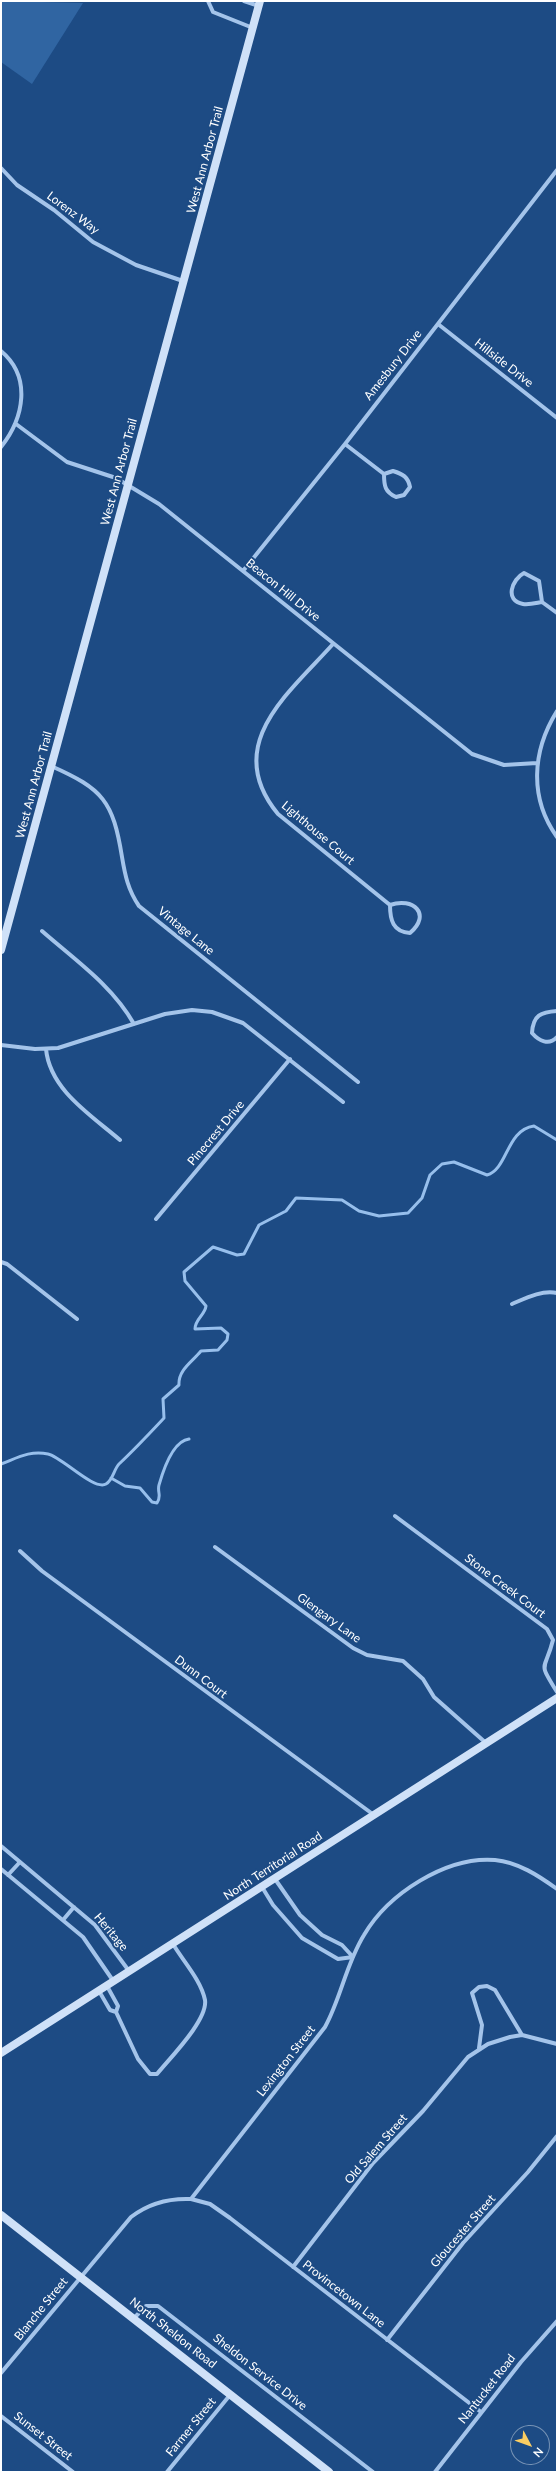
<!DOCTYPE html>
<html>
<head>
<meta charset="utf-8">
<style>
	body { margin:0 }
	#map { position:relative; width:558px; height:2473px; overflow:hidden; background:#1d4b84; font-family:Lato,sans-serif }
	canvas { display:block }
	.frame { position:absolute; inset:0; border:2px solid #fff; pointer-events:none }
	.north { position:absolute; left:510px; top:2425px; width:40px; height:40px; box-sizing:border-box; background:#1d4b84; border:1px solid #7793b5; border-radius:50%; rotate:131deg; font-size:11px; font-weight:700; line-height:16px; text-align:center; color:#fff }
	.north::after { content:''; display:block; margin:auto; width:14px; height:18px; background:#facd62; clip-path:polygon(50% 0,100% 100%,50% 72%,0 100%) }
</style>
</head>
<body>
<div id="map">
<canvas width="558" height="2473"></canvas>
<div class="frame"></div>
<div class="north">N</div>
</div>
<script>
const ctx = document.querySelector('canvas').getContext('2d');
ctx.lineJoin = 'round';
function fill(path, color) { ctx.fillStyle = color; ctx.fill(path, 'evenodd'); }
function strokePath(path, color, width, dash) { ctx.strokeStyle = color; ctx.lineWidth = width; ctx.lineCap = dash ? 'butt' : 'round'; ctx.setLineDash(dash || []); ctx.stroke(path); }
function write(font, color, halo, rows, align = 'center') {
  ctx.font = font + ' Lato,sans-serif'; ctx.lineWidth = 4; ctx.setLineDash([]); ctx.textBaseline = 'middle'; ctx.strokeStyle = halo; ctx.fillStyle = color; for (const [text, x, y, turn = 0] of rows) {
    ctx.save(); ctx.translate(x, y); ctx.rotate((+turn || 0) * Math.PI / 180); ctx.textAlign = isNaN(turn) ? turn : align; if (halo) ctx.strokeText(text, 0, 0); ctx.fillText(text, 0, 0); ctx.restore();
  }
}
fill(new Path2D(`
	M1 1 83 3 32 84 1 62Z`), '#3065a2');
strokePath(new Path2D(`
	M1 1464C17 1458 30 1450 48 1454 62 1457 94 1491 106 1484 113 1480 114 1469 119 1464 135 1449 149 1434 164 1418L163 1399 179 1385C178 1370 192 1362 201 1351L218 1350 227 1340 228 1334 221 1328 195 1329C195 1319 205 1315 206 1306L185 1281 184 1272 213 1247 237 1255 244 1254 259 1225 286 1211 296 1198 342 1200 359 1211 379 1216 408 1213 422 1198 430 1175 442 1164 454 1162 487 1175C508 1169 506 1130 534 1126L557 1140
	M111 1478 125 1486 140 1488 152 1502 157 1503C162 1496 157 1492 159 1485 163 1471 173 1441 189 1439`), '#97bfec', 3);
strokePath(new Path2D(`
	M208 1 213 12 253 28
	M244 1 259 6
	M1 168 17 185 54 210 93 242 136 265 183 281
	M438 324 557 418
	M1 351C32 377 24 418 1 447
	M16 424 67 462 116 478 159 504 472 754 504 765 537 763
	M345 444 384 474
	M393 471C403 474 408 477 410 487L404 495 396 497C385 492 384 486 384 474Z
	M243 571 345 444 557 170
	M542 602C536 603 529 605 523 604 504 601 512 579 524 573L539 581 542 602 557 613
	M333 644C289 693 221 745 278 814L390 905C390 920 393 932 410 933 432 914 413 897 390 905
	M557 711C532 751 529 798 557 837
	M51 766C103 789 113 801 122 857 125 875 128 890 139 906L358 1082
	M42 931C75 960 112 985 134 1024
	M557 1011C541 1012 533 1015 532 1033 539 1041 549 1046 557 1037
	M1 1045 35 1049 58 1048 165 1014 192 1010 212 1012 243 1023 343 1102
	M46 1049C50 1090 91 1115 120 1140
	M156 1219 290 1059
	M1 1262 7 1264 77 1319
	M512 1304C526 1298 541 1290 557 1293
	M395 1516 547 1629 553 1640C545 1672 537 1660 557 1692
	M215 1547 353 1648 367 1655 403 1661 423 1679 434 1697 486 1743
	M20 1551 42 1571 374 1815
	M1 1846 95 1925 129 1971
	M1 1869 83 1937 114 1982
	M8 1875 20 1862
	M275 1879 300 1915 322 1935 342 1945 353 1957
	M262 1887 273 1905 302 1938 338 1959 353 1957
	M63 1920 74 1907
	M107 1986 118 2006 116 2012
	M99 1991 110 2010 116 2012 138 2059 150 2074H157C170 2058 208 2020 205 2000 201 1980 183 1961 173 1944
	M479 2048 482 2025 472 1993 479 1987 487 1986 495 1990 522 2035
	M191 2199 210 2204 230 2218 481 2412
	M293 2267 373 2163 423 2111 468 2057 488 2044 510 2037 522 2035 557 2044
	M134 2318 146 2306H158L373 2472
	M387 2340 463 2243 528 2172 557 2136
	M1 2373 131 2217C149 2203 168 2198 191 2199L325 2027C341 1998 346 1964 364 1935 388 1894 446 1856 495 1860 518 1862 539 1876 557 1889
	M1 2416 73 2472
	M167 2472 230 2395
	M435 2472 521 2362 557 2321`), '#a4c4ea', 4);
strokePath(new Path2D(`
	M1 950 260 1
	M1 2053 557 1698
	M1 2215 329 2472`), '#cfe1f8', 8);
write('12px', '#fff', '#1d4b84', [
	["West Ann Arbor Trail",205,160,-75],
	["Lorenz Way",73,213,37],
	["Hillside Drive",504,363,38],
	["Amesbury Drive",393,365,-52],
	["West Ann Arbor Trail",119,472,-75],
	["Beacon Hill Drive",283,590,39],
	["West Ann Arbor Trail",34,785,-75],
	["Lighthouse Court",318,833,40],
	["Vintage Lane",186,931,39],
	["Pinecrest Drive",216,1133,-50],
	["Stone Creek Court",505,1586,37],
	["Glengary Lane",329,1618,36],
	["Dunn Court",201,1677,37],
	["North Territorial Road",273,1866,-33],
	["Heritage",111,1932,50],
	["Lexington Street",286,2061,-52],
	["Old Salem Street",376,2149,-49],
	["Gloucester Street",463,2231,-49],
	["Provincetown Lane",344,2294,38],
	["Blanche Street",41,2309,-51],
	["North Sheldon Road",173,2333,38],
	["Sheldon Service Drive",260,2372,38],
	["Nantucket Road",487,2389,-52],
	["Farmer Street",191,2427,-51],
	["Sunset Street",43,2436,38]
]);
</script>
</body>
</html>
